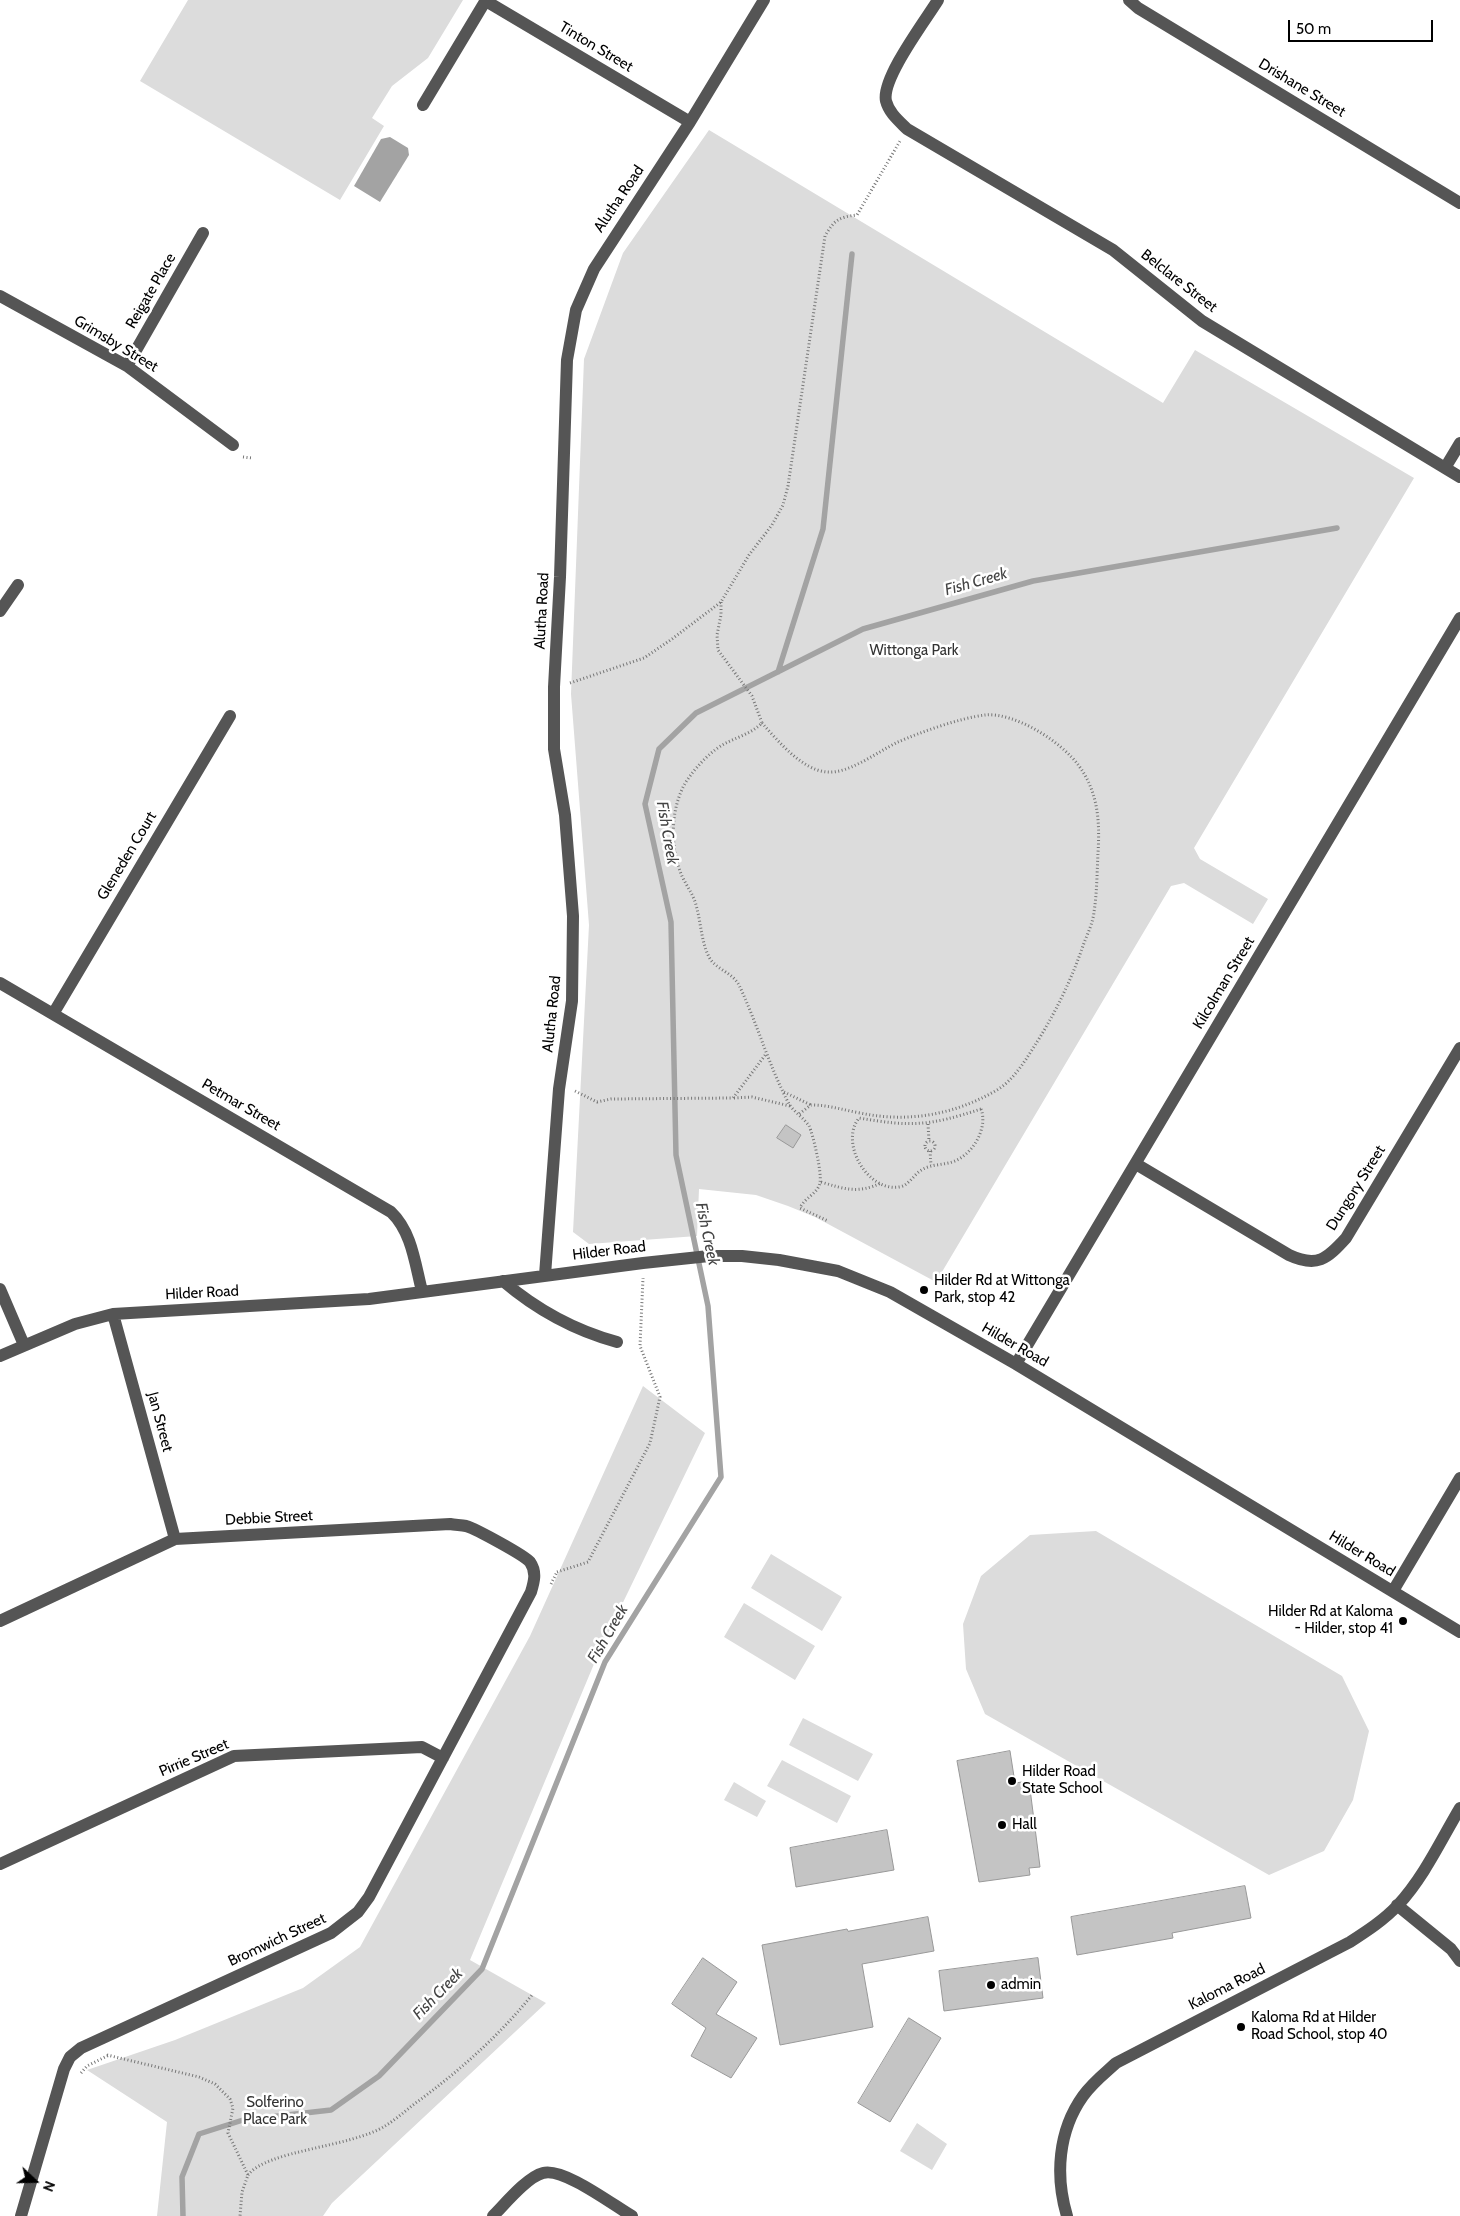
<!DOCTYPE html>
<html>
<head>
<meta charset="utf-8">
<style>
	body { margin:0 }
	#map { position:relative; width:1460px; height:2216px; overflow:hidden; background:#fff; font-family:Cabin,sans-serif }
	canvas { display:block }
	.north { position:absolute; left:10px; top:2156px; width:50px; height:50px; -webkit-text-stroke:4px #fff; paint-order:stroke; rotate:111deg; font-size:14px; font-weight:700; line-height:20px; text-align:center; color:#000 }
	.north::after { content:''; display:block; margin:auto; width:18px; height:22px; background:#000; clip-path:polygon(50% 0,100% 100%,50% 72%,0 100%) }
	.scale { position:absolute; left:1288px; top:20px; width:145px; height:22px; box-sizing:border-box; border:2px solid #000; border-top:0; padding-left:6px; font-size:15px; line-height:18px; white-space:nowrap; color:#000; -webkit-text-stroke:4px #fff; paint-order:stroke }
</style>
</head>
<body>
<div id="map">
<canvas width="1460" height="2216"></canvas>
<div class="north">N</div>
<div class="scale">50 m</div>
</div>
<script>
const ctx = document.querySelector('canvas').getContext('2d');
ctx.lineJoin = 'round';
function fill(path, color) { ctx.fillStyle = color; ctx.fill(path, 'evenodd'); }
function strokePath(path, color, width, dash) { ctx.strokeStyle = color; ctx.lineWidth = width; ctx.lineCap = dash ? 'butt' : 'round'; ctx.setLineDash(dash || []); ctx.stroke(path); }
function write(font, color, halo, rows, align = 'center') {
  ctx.font = font + ' Cabin,sans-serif'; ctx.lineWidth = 5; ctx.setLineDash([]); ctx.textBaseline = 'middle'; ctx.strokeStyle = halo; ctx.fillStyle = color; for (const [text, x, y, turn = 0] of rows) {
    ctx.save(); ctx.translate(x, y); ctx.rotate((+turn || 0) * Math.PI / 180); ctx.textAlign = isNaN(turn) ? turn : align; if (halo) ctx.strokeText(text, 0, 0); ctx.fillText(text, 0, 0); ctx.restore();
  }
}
fill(new Path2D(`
	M188 0H463L428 58 392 86 372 118 384 126 340 200 140 81Z
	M709 130 1163 403 1195 350 1414 478 1194 848 1200 859 1268 899 1253 924 1184 883 1171 886 936 1282 815 1217 788 1206 756 1195 699 1189 697 1236 589 1244 573 1232 589 925 571 694 584 359 623 253Z
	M643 1386 705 1433 599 1652 470 1960 546 2003 332 2203 323 2216H157L167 2122 87 2070 175 2040 303 1988 360 1947 530 1636Z
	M1096 1531 1342 1676 1369 1731 1353 1800 1324 1851 1269 1875 985 1714 966 1669 963 1624 981 1576 1030 1535Z
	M771 1554 842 1597 822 1631 751 1588Z
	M744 1603 815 1646 795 1680 724 1637Z
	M803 1718 873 1754 858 1781 789 1745Z
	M782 1760 851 1796 837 1823 767 1786Z
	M734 1782 766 1801 757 1817 724 1800Z
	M917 2123 947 2144 932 2170 900 2151Z`), '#dcdcdc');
fill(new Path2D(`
	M390 137 408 148 409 155 380 202 354 186 381 139Z`), '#a3a3a3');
strokePath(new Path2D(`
	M778 672 823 529 852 254
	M183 2216 182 2177 199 2134 243 2120 331 2110 379 2076 482 1969 605 1662 721 1477 708 1306 676 1155 671 922 645 804 659 749 696 713 863 629 1033 581 1337 528`), '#a3a3a3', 5.5);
const building = new Path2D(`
	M786 1125 801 1135 793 1148 777 1138Z
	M1010 1751 1015 1783 1029 1781 1040 1867 1029 1868 1030 1875 979 1882 957 1761Z
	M887 1830 894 1870 796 1887 790 1848Z
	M1245 1886 1251 1918 1172 1933 1173 1938 1077 1955 1071 1917Z
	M928 1917 934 1951 862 1964 873 2027 780 2045 762 1945 847 1929 848 1931Z
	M703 1958 737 1982 716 2014 757 2038 731 2078 691 2056 706 2028 672 2004Z
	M1038 1958 1043 1998 944 2011 939 1971Z
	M909 2018 941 2038 890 2122 858 2103Z`);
fill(building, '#c4c4c4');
strokePath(building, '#999', 1);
strokePath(new Path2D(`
	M243 457 252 458
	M721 602V615L717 635 718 650 752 696 762 723C752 733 738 737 726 743 712 750 699 764 690 776 671 801 669 842 680 871 684 883 693 893 696 905 701 922 701 941 709 957 715 969 732 972 739 985 757 1023 769 1066 789 1104 794 1112 804 1118 809 1126 813 1134 822 1173 820 1182 819 1193 804 1198 800 1208L828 1221
	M570 683 644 658 672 639 721 602 749 555 772 525 783 505 788 486 825 236C834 220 839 217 857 215L900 141
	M762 723C778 741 802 770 827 772 849 774 877 752 898 742 921 732 960 718 985 715 1015 712 1062 742 1079 766 1098 792 1100 821 1098 853 1097 872 1097 893 1094 912 1093 922 1088 933 1084 943 1072 978 1057 1010 1037 1042 1027 1058 1014 1080 997 1090 954 1115 908 1123 860 1113 843 1110 829 1105 811 1105L799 1114
	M575 1091 597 1102 611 1099 733 1098 766 1054
	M784 1092 811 1105
	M734 1098 752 1097 790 1106
	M981 1109C988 1127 974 1152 957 1160 945 1166 931 1163 920 1171 913 1176 908 1186 899 1187 868 1192 839 1143 859 1118 912 1127 929 1126 981 1109Z
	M928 1124 929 1141
	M925 1146a5 5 0 1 1 10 0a5 5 0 1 1-10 0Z
	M930 1151 931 1165
	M821 1182C844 1189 858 1194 881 1183
	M557 1572 588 1562 650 1443 660 1397 640 1346 643 1278
	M551 1584 557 1572
	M107 2055 199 2077 215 2084 230 2099 233 2108 228 2133 248 2175 242 2192 240 2216
	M81 2073 87 2066 109 2055
	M248 2175C267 2150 352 2147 385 2126 395 2120 404 2112 413 2105 457 2073 498 2037 532 1995`), '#777', 3, [1, 2.5]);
strokePath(new Path2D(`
	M938 0C925 21 881 79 886 101 889 113 899 121 907 129L1113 250 1202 321 1460 477
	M1129 0 1138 8 1460 203
	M486 1 690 122
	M423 105 486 0
	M0 296 127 366 233 445
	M127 366 203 233
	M1445 468 1460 443
	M0 611 18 585
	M0 983 391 1212C412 1232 415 1264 422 1291
	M53 1014 230 716
	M1136 1164 1289 1255C1317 1268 1327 1259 1346 1238L1460 1048
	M545 1275 559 1089 572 1001 573 916 565 815 554 749V687L560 577 567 360 576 310 594 269 690 122 764 0
	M503 1281C537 1310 573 1330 617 1342
	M0 1289 24 1345
	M113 1314 175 1539
	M0 1356 75 1324 113 1314 369 1299 643 1263 709 1256H742L779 1260 838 1271 890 1292 1016 1364 1460 1632
	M1016 1364 1460 618
	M1393 1591 1460 1478
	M0 1621 175 1539 450 1524C455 1525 461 1525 466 1526 476 1529 524 1555 530 1562 537 1572 534 1582 531 1592L369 1897 358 1912 331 1933 81 2048 70 2057 64 2069 21 2216
	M0 1864 234 1756 422 1747 443 1758
	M1397 1905 1451 1949 1460 1961
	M493 2216C505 2204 527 2177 543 2173 563 2167 613 2205 632 2216
	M1067 2216C1055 2176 1058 2131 1083 2096 1092 2083 1105 2073 1116 2063L1350 1942C1367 1931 1384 1920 1398 1905 1424 1877 1441 1840 1460 1808`), '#555', 12);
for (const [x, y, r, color] of [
	[924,1290,5,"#000"],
	[1403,1621,5,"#000"],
	[1012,1781,5,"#000"],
	[1002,1825,5,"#000"],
	[991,1985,5,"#000"],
	[1241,2027,5,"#000"]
]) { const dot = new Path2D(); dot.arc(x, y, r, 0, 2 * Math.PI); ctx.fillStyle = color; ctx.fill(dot); strokePath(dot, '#fff', 2); }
write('15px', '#000', '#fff', [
	["Tinton Street",596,47,31],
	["Drishane Street",1302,88,31],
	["Alutha Road",619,199,-56],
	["Belclare Street",1179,281,38],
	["Reigate Place",151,291,-60],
	["Grimsby Street",116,344,31],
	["Alutha Road",542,611,-87],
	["Gleneden Court",127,856,-59],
	["Kilcolman Street",1224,983,-59],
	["Alutha Road",552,1014,-84],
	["Petmar Street",241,1105,30],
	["Dungory Street",1356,1188,-58],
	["Hilder Road",609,1251,-7],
	["Hilder Road",202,1293,-3],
	["Hilder Road",1015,1345,30],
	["Jan Street",160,1422,75],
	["Debbie Street",269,1518,-3],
	["Hilder Road",1362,1554,31],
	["Pirrie Street",194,1758,-23],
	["Bromwich Street",277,1940,-25],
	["Kaloma Road",1227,1987,-27]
]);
write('15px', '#333', '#fff', [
	["Wittonga Park",914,651],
	["Solferino",275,2103],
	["Place Park",275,2120]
]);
write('15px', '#000', '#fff', [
	["Hilder Rd at Wittonga",934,1281],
	["Park, stop 42",934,1298],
	["Hilder Rd at Kaloma",1393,1612,"right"],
	["- Hilder, stop 41",1393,1629,"right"],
	["Hilder Road",1022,1772],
	["State School",1022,1789],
	["Hall",1012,1825],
	["admin",1001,1985],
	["Kaloma Rd at Hilder",1251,2018],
	["Road School, stop 40",1251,2035]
], 'left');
write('italic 16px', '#444', '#fff', [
	["Fish Creek",976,582,-16],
	["Fish Creek",667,833,80],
	["Fish Creek",707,1234,78],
	["Fish Creek",608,1634,-60],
	["Fish Creek",438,1994,-46]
]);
</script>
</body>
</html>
